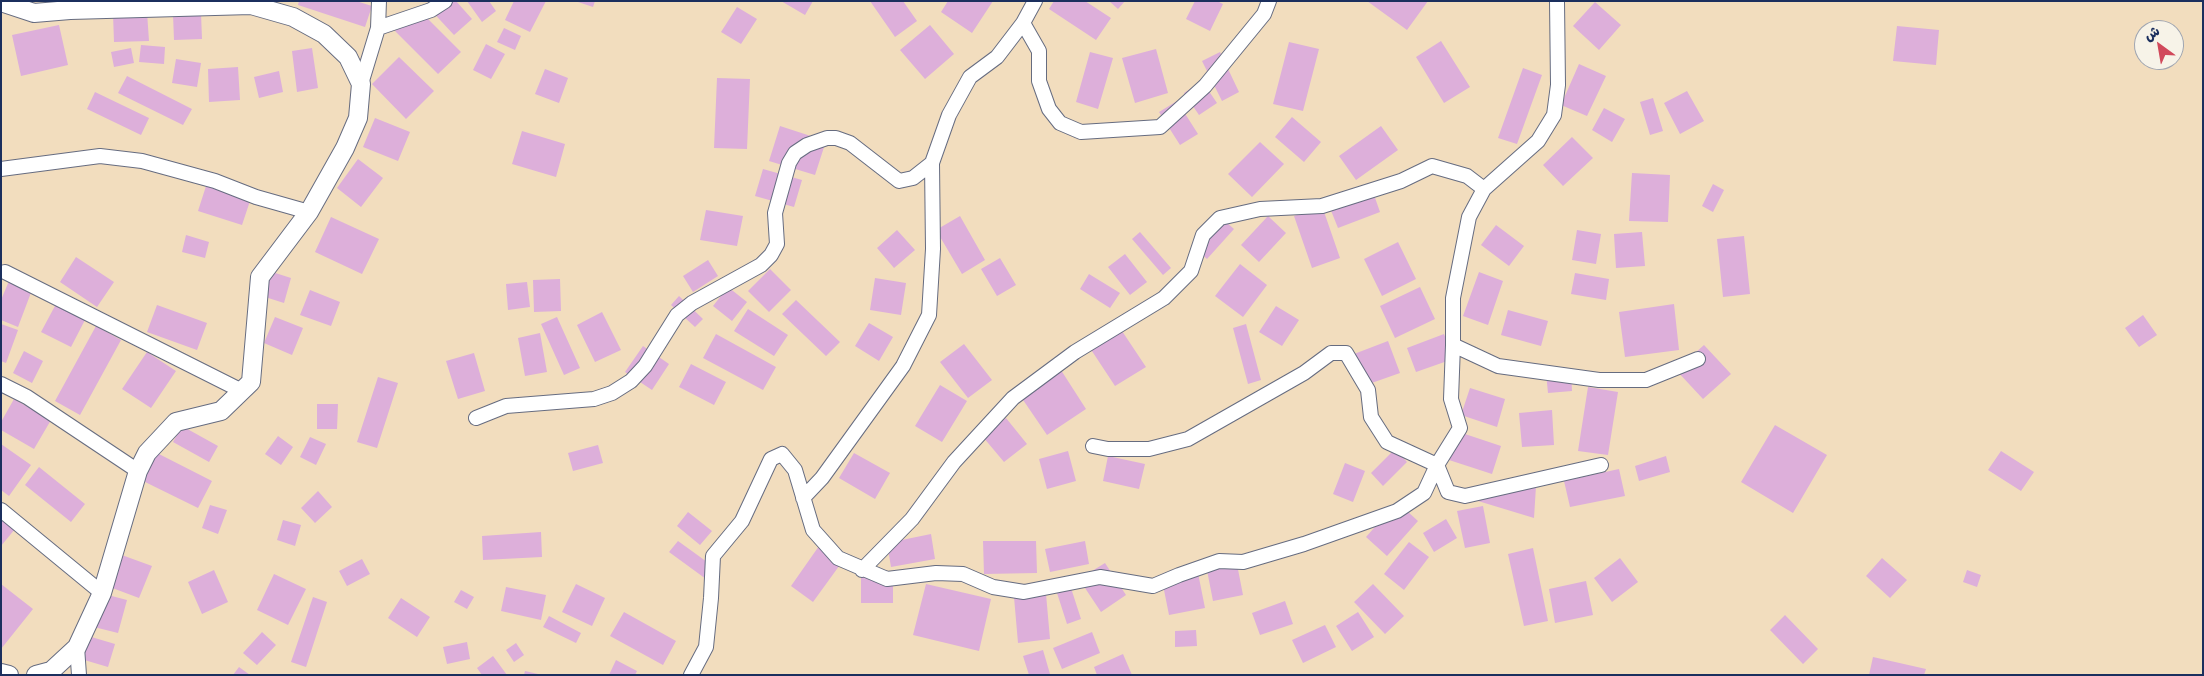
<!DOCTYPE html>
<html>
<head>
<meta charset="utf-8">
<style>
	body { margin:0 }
	#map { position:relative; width:2204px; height:676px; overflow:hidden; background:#f2ddbe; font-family:Delius,"Playpen Sans Arabic",sans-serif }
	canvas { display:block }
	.frame { position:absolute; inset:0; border:2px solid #1b2f5e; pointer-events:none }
	.north { position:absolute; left:2134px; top:20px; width:50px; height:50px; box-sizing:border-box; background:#f7f3e8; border:1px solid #9fa5b1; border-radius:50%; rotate:328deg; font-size:14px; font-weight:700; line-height:20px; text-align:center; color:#1b2f5e }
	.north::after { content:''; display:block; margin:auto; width:18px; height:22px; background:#d1495b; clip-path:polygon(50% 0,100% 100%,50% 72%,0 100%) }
</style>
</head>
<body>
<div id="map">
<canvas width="2204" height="676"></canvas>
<div class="frame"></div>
<div class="north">ش</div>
</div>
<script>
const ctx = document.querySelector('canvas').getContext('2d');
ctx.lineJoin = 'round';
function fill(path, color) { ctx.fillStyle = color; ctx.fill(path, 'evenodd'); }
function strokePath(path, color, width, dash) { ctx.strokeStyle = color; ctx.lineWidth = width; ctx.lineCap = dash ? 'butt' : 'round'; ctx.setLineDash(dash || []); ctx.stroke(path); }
fill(new Path2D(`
	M299 1H356L372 6 365 27 298 5Z
	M432 1H456L472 19 454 35 427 6Z
	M467 1H489L496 11 482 22Z
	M514 1H546L530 32 505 20Z
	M575 1H595L593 7Z
	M781 1H813L805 15Z
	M870 1H903L917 21 895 37Z
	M948 1H993L972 33 941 12Z
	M1054 1H1085L1111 18 1096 40 1049 9Z
	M1109 1H1125L1118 9Z
	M1195 1H1217L1223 4 1210 31 1186 19Z
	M1367 1H1428L1407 30Z
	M1595 2 1621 25 1599 50 1573 26Z
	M737 7 757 19 741 44 721 32Z
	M417 8 461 52 438 74 395 31Z
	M147 12 149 41 114 42 113 14Z
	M201 13 202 39 174 40 173 14Z
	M59 25 68 65 21 76 12 35Z
	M930 25 954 54 925 79 900 50Z
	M1897 26 1939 30 1936 65 1893 61Z
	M504 28 521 36 515 50 497 42Z
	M1441 41 1470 87 1444 103 1416 57Z
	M1289 42 1319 49 1303 111 1273 104Z
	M486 44 505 54 491 79 473 70Z
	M141 45 165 47 164 64 139 62Z
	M131 48 134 63 114 67 111 52Z
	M312 48 318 88 297 92 292 51Z
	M1156 49 1168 93 1135 103 1122 58Z
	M1090 52 1113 58 1098 109 1076 102Z
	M1220 52 1239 92 1222 101 1202 61Z
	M399 57 434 91 406 119 372 84Z
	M176 59 201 63 197 87 172 83Z
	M1579 64 1606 76 1587 116 1561 105Z
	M238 67 240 100 209 102 208 69Z
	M1523 68 1542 75 1517 144 1498 138Z
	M545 69 568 78 559 103 535 94Z
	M279 71 283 92 259 98 254 77Z
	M127 76 192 109 183 125 118 93Z
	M717 78 750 79 747 149 714 148Z
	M1202 81 1217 103 1199 115 1184 93Z
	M1687 91 1704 121 1680 134 1664 103Z
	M95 92 149 118 141 135 87 109Z
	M1653 98 1663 131 1650 135 1640 102Z
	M1177 101 1198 134 1180 145 1159 112Z
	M1604 108 1625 119 1612 142 1592 130Z
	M1292 117 1321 142 1304 162 1275 137Z
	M375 118 410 132 398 161 363 147Z
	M780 126 826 141 815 175 769 161Z
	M1381 126 1398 150 1356 180 1339 156Z
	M522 131 565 144 556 177 512 164Z
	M1572 137 1593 158 1563 186 1543 165Z
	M1260 142 1284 164 1252 197 1228 174Z
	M358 159 383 178 361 207 337 188Z
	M763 169 802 180 794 207 755 196Z
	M1632 173 1670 175 1668 222 1629 221Z
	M207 183 251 198 242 225 198 211Z
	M1713 184 1724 190 1713 212 1702 206Z
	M1373 192 1380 212 1338 228 1330 208Z
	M1322 206 1340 258 1312 268 1294 216Z
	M706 210 743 216 737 246 700 240Z
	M960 216 985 260 962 274 936 230Z
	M1219 216 1234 229 1207 259 1192 246Z
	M1268 216 1286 233 1259 262 1241 245Z
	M331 217 379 239 362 274 315 252Z
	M1496 225 1524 246 1509 266 1481 245Z
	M897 230 915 250 894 268 877 248Z
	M1577 230 1601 234 1596 264 1572 260Z
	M1140 232 1171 268 1163 275 1132 239Z
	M1642 232 1645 266 1616 268 1614 234Z
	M186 235 209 242 205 258 182 252Z
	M1744 236 1750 294 1723 297 1717 239Z
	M1398 242 1416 279 1382 296 1364 259Z
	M1125 254 1147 282 1130 295 1108 267Z
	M76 257 114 282 97 307 60 282Z
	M1000 258 1016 285 997 296 981 269Z
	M708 260 718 276 693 292 683 276Z
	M1240 264 1267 285 1243 317 1215 296Z
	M770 269 791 290 769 312 748 291Z
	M269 271 291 278 284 303 262 296Z
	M1479 272 1503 281 1488 325 1463 316Z
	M1575 273 1609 279 1606 300 1571 294Z
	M1089 274 1120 293 1110 308 1080 289Z
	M875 278 906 283 901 315 870 310Z
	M560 279 561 311 534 312 533 280Z
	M9 281 32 290 18 327 1 320V300Z
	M527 282 530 307 508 310 506 284Z
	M728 287 747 302 732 321 713 306Z
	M1420 287 1435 319 1395 338 1380 306Z
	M310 290 340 302 331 326 300 315Z
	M679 296 703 319 695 327 671 305Z
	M796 300 840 342 826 356 782 314Z
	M56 304 86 318 71 347 41 332Z
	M1674 304 1679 350 1625 357 1619 312Z
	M157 305 207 323 197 350 147 332Z
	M1276 306 1299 320 1282 346 1259 332Z
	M748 309 788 335 774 356 734 331Z
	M1508 310 1548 321 1541 346 1501 335Z
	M602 312 621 350 595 362 577 325Z
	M2143 315 2157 335 2139 347 2125 328Z
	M275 317 303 328 292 355 264 343Z
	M557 317 580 368 564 375 541 324Z
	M1116 322 1146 367 1115 386 1086 342Z
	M869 323 893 337 879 361 855 346Z
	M1 324 18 330 6 363 1 361Z
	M1246 324 1261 380 1248 384 1233 328Z
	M96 326 121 340 80 415 55 401Z
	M540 333 547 372 525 376 518 338Z
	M716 334 776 367 763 390 703 358Z
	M1444 334 1453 359 1416 372 1407 348Z
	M1388 341 1400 373 1366 385 1354 354Z
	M964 344 992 380 968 398 940 362Z
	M1704 345 1731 374 1703 399 1676 370Z
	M643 346 669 364 652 390 625 372Z
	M24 351 43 361 32 383 13 373Z
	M147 352 176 371 151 408 122 389Z
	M474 353 485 391 458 399 446 361Z
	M691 364 726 382 714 405 679 387Z
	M1059 367 1086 409 1047 435 1019 394Z
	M1571 371 1572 391 1548 393 1546 373Z
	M378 377 398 383 377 448 357 442Z
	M940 385 967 401 942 442 915 426Z
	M1588 387 1618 392 1608 455 1578 451Z
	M1470 388 1505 399 1497 427 1461 415Z
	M14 399 51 420 34 449 1 430V422Z
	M317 404H338L337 429H317Z
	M1552 410 1554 445 1522 447 1519 413Z
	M1006 418 1027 444 1004 462 983 437Z
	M1775 425 1827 455 1793 513 1741 482Z
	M182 426 218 446 209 462 173 442Z
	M1459 432 1501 446 1492 474 1449 460Z
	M278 436 293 447 281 465 265 454Z
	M310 437 326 444 316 465 300 457Z
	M1 444 31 465 9 496 1 490Z
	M598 445 603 463 573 471 568 453Z
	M1395 449 1407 462 1383 486 1371 473Z
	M1068 451 1076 481 1047 489 1039 459Z
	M2001 451 2034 472 2021 491 1988 470Z
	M155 452 212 481 198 508 141 480Z
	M854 453 890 473 875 499 839 478Z
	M1108 456 1145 464 1139 489 1103 481Z
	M1666 456 1670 472 1639 481 1635 466Z
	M1345 463 1365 471 1353 502 1333 494Z
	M39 467 85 504 71 522 25 485Z
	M1619 469 1625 496 1570 507 1564 481Z
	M1536 486 1534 518 1478 501 1480 496Z
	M318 491 332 507 315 523 301 508Z
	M1397 502 1418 521 1387 556 1366 537Z
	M210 505 227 510 218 534 202 528Z
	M1483 506 1490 543 1465 548 1457 511Z
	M688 512 712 531 700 545 677 526Z
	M1 518 15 529 1 546Z
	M1446 519 1457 538 1434 552 1423 533Z
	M283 520 301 525 295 546 277 540Z
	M541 532 542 557 483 560 482 536Z
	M931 534 935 559 891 567 887 543Z
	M678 541 714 567 706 579 669 552Z
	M983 541H1036L1037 573 984 574Z
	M1085 541 1089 564 1050 572 1045 549Z
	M1409 542 1429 557 1404 590 1384 574Z
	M819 546 842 562 813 602 791 586Z
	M1533 548 1548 621 1524 626 1508 554Z
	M119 554 152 566 139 598 107 586Z
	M1235 554 1243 595 1213 601 1205 560Z
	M1620 558 1638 582 1612 602 1594 578Z
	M1882 558 1907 580 1890 598 1866 576Z
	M362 559 370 574 347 586 339 571Z
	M1105 563 1126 595 1101 612 1079 579Z
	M1197 568 1205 608 1169 615 1161 575Z
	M214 570 228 602 202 614 188 582Z
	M1967 570 1981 575 1977 587 1963 582Z
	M274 574 306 589 288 625 257 610Z
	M893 574V603H861V575Z
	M1586 581 1593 615 1555 623 1549 589Z
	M1 584 33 609 1 649Z
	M576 584 605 598 592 626 562 612Z
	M926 584 991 599 979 651 913 635Z
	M1373 584 1404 616 1385 634 1354 602Z
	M506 587 546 595 541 620 501 611Z
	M1071 588 1081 619 1067 624 1057 593Z
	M461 590 474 597 467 609 454 602Z
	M104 594 127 600 118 633 94 627Z
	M1046 594 1050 639 1018 643 1014 597Z
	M313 597 327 602 306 667 291 662Z
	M401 598 430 617 417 637 388 618Z
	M1285 601 1293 624 1260 635 1252 613Z
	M624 612 676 641 663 665 610 636Z
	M1358 612 1374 637 1352 651 1336 626Z
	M1785 615 1818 649 1803 664 1770 630Z
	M549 616 581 633 576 643 543 627Z
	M1325 625 1336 647 1303 663 1292 640Z
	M1196 630 1197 646 1175 647V631Z
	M262 632 276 645 257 665 243 653Z
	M1092 632 1100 653 1062 669 1053 648Z
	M88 636 115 644 108 667 81 659Z
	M467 642 470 659 447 664 443 647Z
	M516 643 524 655 514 662 506 650Z
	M1043 650 1050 674 1029 675 1023 656Z
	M1123 654 1132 675H1097L1094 667Z
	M493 656 507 675H482L477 668Z
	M1873 657 1926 669 1924 675H1869Z
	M616 660 637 671 635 675H609Z
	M239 667 250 675H233Z
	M525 671 538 674V675H524Z`), '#ddafda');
const minor = new Path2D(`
	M1557 1 1558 85 1554 115 1538 141 1484 189 1469 217 1453 298V345L1498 366 1599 380H1646L1698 359
	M1023 23 1039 51V81L1049 109 1060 123 1081 132 1160 127 1205 86 1264 14 1269 1
	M378 28 431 10 445 1
	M361 84 378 28 379 1
	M1 169 100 156 142 161 215 181 256 197 309 212
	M5 272 242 391
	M1453 345 1451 399 1460 428 1437 465 1448 492 1465 496 1601 465
	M1 384 27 397 138 471
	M476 418 506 406 594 399 612 393 631 381 645 366 677 315 692 303 761 265 771 255 777 244 775 213 789 163 795 153 807 145 827 138H836L850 143 899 181 913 178 932 163
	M803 498 822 478 903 366 929 315 933 249 932 163 949 115 970 77 997 57 1023 23 1035 1
	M1 510 102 593
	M862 570 912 519 954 462 1013 398 1075 352 1164 298 1191 271 1203 235 1220 218 1260 209 1322 206 1401 181 1432 166 1467 176 1484 189
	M77 647 79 675
	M691 675 706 647 711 598 713 556 742 521 771 459 782 454 795 470 813 530 838 558 887 579 936 573 963 574 993 587 1024 592 1100 577 1153 586 1179 575 1219 561 1243 562 1304 544 1397 511 1424 493 1437 465 1387 442 1371 417 1368 390 1346 353H1331L1304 373 1188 439 1149 449H1108L1093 446`);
const tertiary = new Path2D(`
	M1 2 34 13 70 10 251 5 293 17 324 34 348 57 361 84 358 118 345 148 309 212 260 277 251 382 221 411 176 422 147 453 138 471 102 593 77 647 51 671 36 675
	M1 673 9 675`);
strokePath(minor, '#666c80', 16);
strokePath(tertiary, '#666c80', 20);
strokePath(minor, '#fff', 14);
strokePath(tertiary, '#fff', 18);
</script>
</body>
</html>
